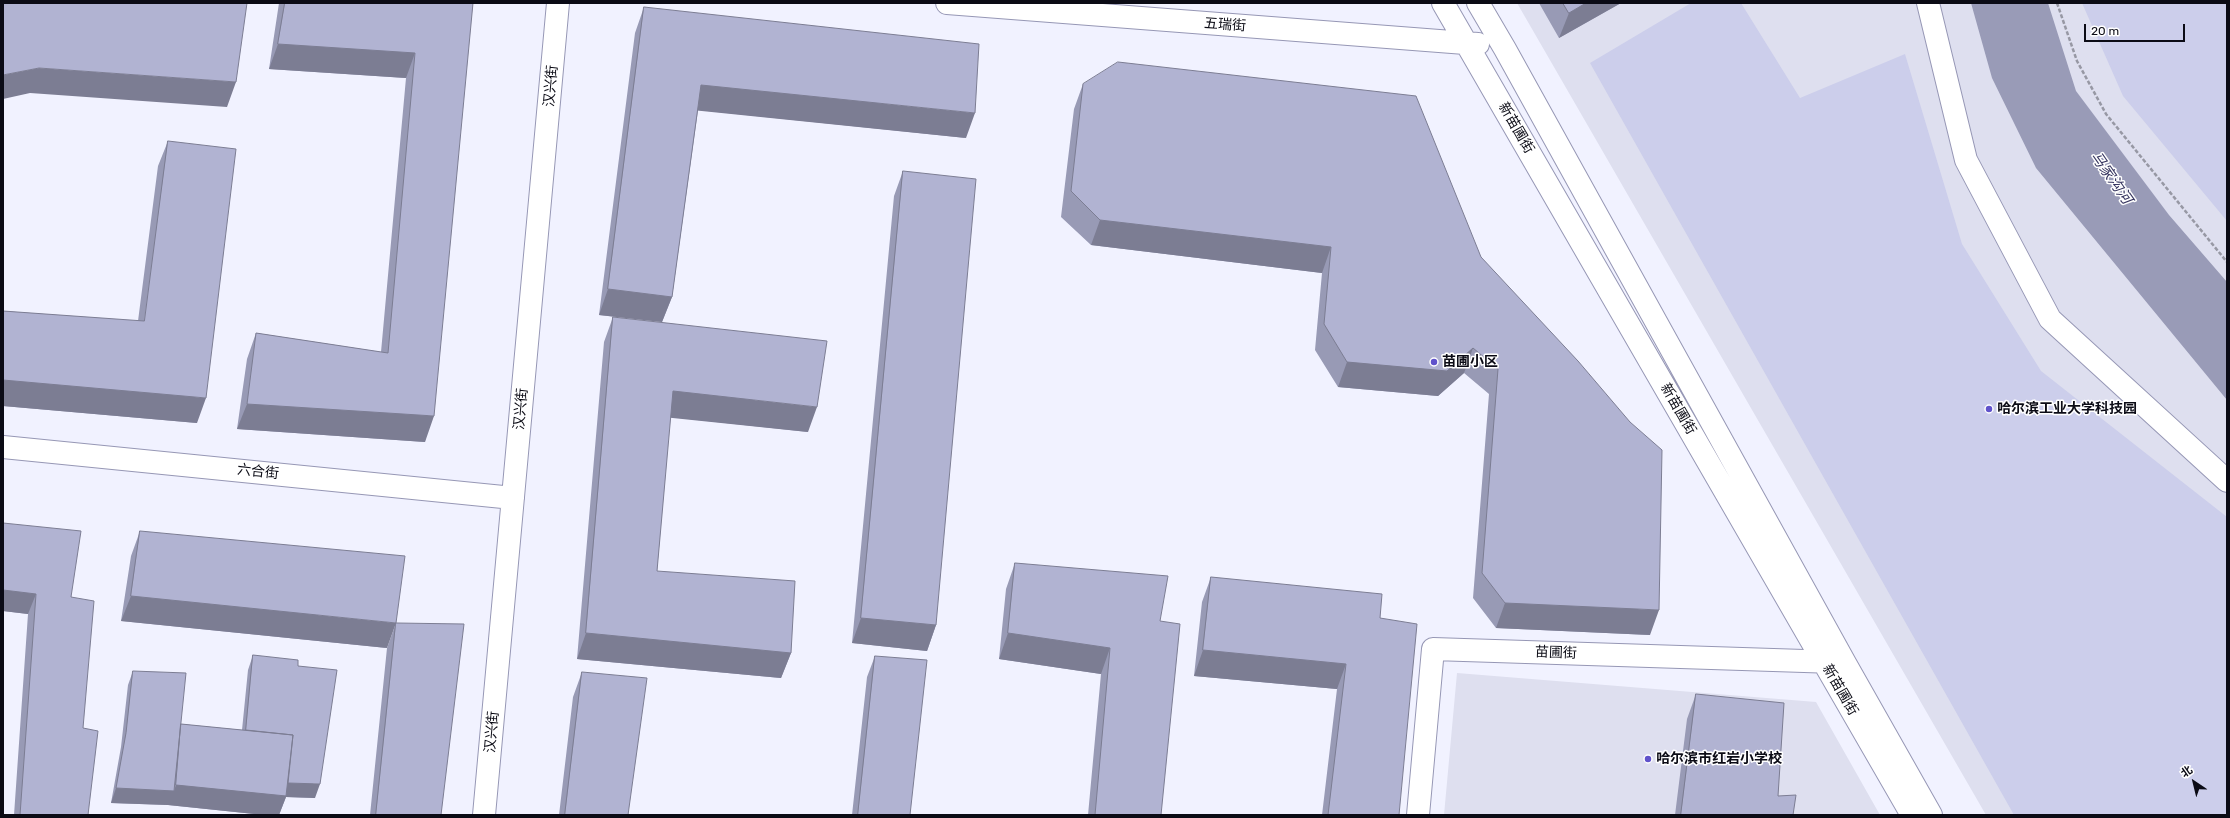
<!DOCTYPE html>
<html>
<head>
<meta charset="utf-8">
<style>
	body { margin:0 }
	#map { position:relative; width:2230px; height:818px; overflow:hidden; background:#f1f2ff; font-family:Rubik,"Noto Sans SC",sans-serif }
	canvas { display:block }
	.frame { position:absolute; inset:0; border:4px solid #0b0b15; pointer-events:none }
	.north { position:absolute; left:2174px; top:762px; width:40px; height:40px; -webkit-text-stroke:3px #fff; paint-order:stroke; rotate:325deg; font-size:11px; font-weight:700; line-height:16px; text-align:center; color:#0b0b15 }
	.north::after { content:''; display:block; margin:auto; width:14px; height:18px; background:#0b0b15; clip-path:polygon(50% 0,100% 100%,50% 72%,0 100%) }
	.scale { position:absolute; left:2084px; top:24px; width:101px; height:18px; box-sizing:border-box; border:2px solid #0b0b15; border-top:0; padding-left:5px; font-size:12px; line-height:14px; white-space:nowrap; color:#0b0b15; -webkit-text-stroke:3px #fff; paint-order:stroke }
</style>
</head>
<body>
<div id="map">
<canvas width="2230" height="818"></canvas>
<div class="frame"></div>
<div class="north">北</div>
<div class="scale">20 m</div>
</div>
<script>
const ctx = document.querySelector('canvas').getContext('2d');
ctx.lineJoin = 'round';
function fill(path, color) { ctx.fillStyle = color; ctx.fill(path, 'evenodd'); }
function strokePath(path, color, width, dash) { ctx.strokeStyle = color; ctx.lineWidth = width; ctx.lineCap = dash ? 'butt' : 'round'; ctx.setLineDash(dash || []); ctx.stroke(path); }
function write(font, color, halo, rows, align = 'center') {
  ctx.font = font + ' Rubik,"Noto Sans SC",sans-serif'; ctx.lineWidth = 3; ctx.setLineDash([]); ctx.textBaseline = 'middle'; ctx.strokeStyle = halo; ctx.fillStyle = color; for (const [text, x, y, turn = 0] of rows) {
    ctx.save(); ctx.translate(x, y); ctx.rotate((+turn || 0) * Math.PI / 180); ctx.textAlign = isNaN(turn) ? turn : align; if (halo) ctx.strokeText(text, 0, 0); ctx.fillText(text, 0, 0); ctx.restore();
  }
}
fill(new Path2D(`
	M1517 3H2227V815H1986Z
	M1457 673 1816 702 1880 815H1444Z`), '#dedfef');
fill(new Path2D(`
	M1691 3H1741L1800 98 1905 54 1962 244 2041 371 2227 517V815H2014L1590 63Z
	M2082 3H2227V221L2123 96Z`), '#ccceeb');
fill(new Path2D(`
	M1971 3H2048L2076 91 2169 215 2227 282V400L2036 168 1992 78Z`), '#999bb7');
const street = new Path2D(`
	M1928 3 1966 160 2050 319 2227 481`);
const secondary = new Path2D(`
	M947 3 1478 44
	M1443 3 1912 815
	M1478 3 1505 49 1845 663 1931 815
	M3 447 513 498
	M484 815 558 3
	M1418 815 1433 649 1835 662`);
strokePath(street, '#9697b5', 24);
strokePath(secondary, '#9697b5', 24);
strokePath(new Path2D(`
	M2057 3 2077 61 2106 114 2227 262`), '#9798a4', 2.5, [4, 2]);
strokePath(street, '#fff', 22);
strokePath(secondary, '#fff', 22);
fill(new Path2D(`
	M279 3H473L425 442 237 429 247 359 256 333 381 352 406 78 269 69Z
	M1539 3H1621L1559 38Z
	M644 7 966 138 698 110 672 297 662 322 599 315 635 33Z
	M1083 84 1481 257 1650 635 1496 628 1473 598 1489 394 1464 373 1438 396 1338 387 1315 350 1322 273 1091 245 1061 217 1074 109Z
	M168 141 197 423 3 406V311L138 321 158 166Z
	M903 171 936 625 927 651 852 643 894 196Z
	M613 317 808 432 670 417 657 571 791 653 781 678 577 659 604 342Z
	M3 523 71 597 83 728 88 815H14L28 614 3 611Z
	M140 531 387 648 121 621 131 556Z
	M1015 563 1160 621 1161 815H1088L1101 674 999 659 1006 589Z
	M1211 577 1380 618 1399 815H1322L1337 689 1194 676 1202 602Z
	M396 623 441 815H370L387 648Z
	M253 655 298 666 315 798 286 797 279 815H264L168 805 111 803 121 747 128 685 133 671 181 724 242 730 248 670Z
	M875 656 910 815H852L867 677Z
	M582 672 628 815H559L573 697Z
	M1696 694 1778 796 1793 815H1675L1687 719Z`), '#989ab5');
fill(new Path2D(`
	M1586 3H1621L1559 38 1569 13Z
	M278 44 415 53 406 78 269 69Z
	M39 68 236 82 227 107 30 93 3 99V75Z
	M701 85 975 113 966 138 692 110Z
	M1100 220 1331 247 1322 273 1091 245Z
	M608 289 672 297 662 322 599 315Z
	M1473 348 1464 373 1438 396 1338 387 1347 362Z
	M3 380 206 398 197 423 3 406Z
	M673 391 817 407 808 432 663 417Z
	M247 404 434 416 425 442 237 429Z
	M3 590 36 594 28 614 3 611Z
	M131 596 396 623 387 648 121 621Z
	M1505 603 1659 610 1650 635 1496 628Z
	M861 618 936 625 927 651 852 643Z
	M586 633 791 653 781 678 577 659Z
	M1008 633 1110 648 1101 674 999 659Z
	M1203 650 1346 664 1337 689 1194 676Z
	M287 783 320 784 315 798 286 797 279 815H264L168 805 111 803 116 788 174 791 176 785Z`), '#7c7d93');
const building = new Path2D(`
	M3 3H247L236 82 39 68 3 75Z
	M285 3H473L434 416 247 404 256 333 388 353 415 53 278 44Z
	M1563 3H1586L1569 13Z
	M644 7 979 44 975 113 701 85 672 297 608 289Z
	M1118 62 1416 96 1481 257 1578 361 1630 422 1662 450 1659 610 1505 603 1482 573 1498 369 1473 348 1447 371 1347 362 1324 324 1331 247 1100 220 1071 191 1083 84Z
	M168 141 236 149 206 398 3 380V311L144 321Z
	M903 171 976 179 936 625 861 618Z
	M613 317 827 341 817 407 673 391 657 571 795 581 791 653 586 633Z
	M3 523 81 531 71 597 94 601 83 728 98 731 88 815H20L36 594 3 590Z
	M140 531 405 556 396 623 131 596Z
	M1015 563 1168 576 1160 621 1180 624 1161 815H1095L1110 648 1008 633Z
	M1211 577 1382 594 1380 618 1417 624 1399 815H1328L1346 664 1203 650Z
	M396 623 464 624 441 815H376Z
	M253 655 298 660V666L337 670 320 784 288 783 293 735 246 730Z
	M875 656 927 660 910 815H858Z
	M133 671 186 673 174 791 116 788 126 733Z
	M582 672 647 678 628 815H565Z
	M1696 694 1784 703 1778 796 1796 795 1793 815H1681Z
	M181 724 293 735 286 796 176 785Z`);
fill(building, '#b1b3d2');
strokePath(building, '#7c7d93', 1);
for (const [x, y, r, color] of [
	[1434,362,4,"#6052cb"],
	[1989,409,4,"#6052cb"],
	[1648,759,4,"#6052cb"]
]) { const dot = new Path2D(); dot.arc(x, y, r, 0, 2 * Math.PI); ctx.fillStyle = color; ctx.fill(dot); strokePath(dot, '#fff', 1.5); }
write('14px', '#0b0b15', '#fff', [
	["五瑞街",1225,25,4],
	["汉兴街",551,86,-85],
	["新苗圃街",1516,128,60],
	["汉兴街",521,409,-85],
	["新苗圃街",1678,409,60],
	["六合街",258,472,6],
	["苗圃街",1556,653,2],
	["新苗圃街",1840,690,60],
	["汉兴街",492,732,-85]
]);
write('bold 14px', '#0b0b15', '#fff', [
	["苗圃小区",1442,362],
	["哈尔滨工业大学科技园",1997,409],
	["哈尔滨市红岩小学校",1656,759]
], 'left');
write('italic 15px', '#36355f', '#fff', [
	["马家沟河",2111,178,55]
]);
</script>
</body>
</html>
